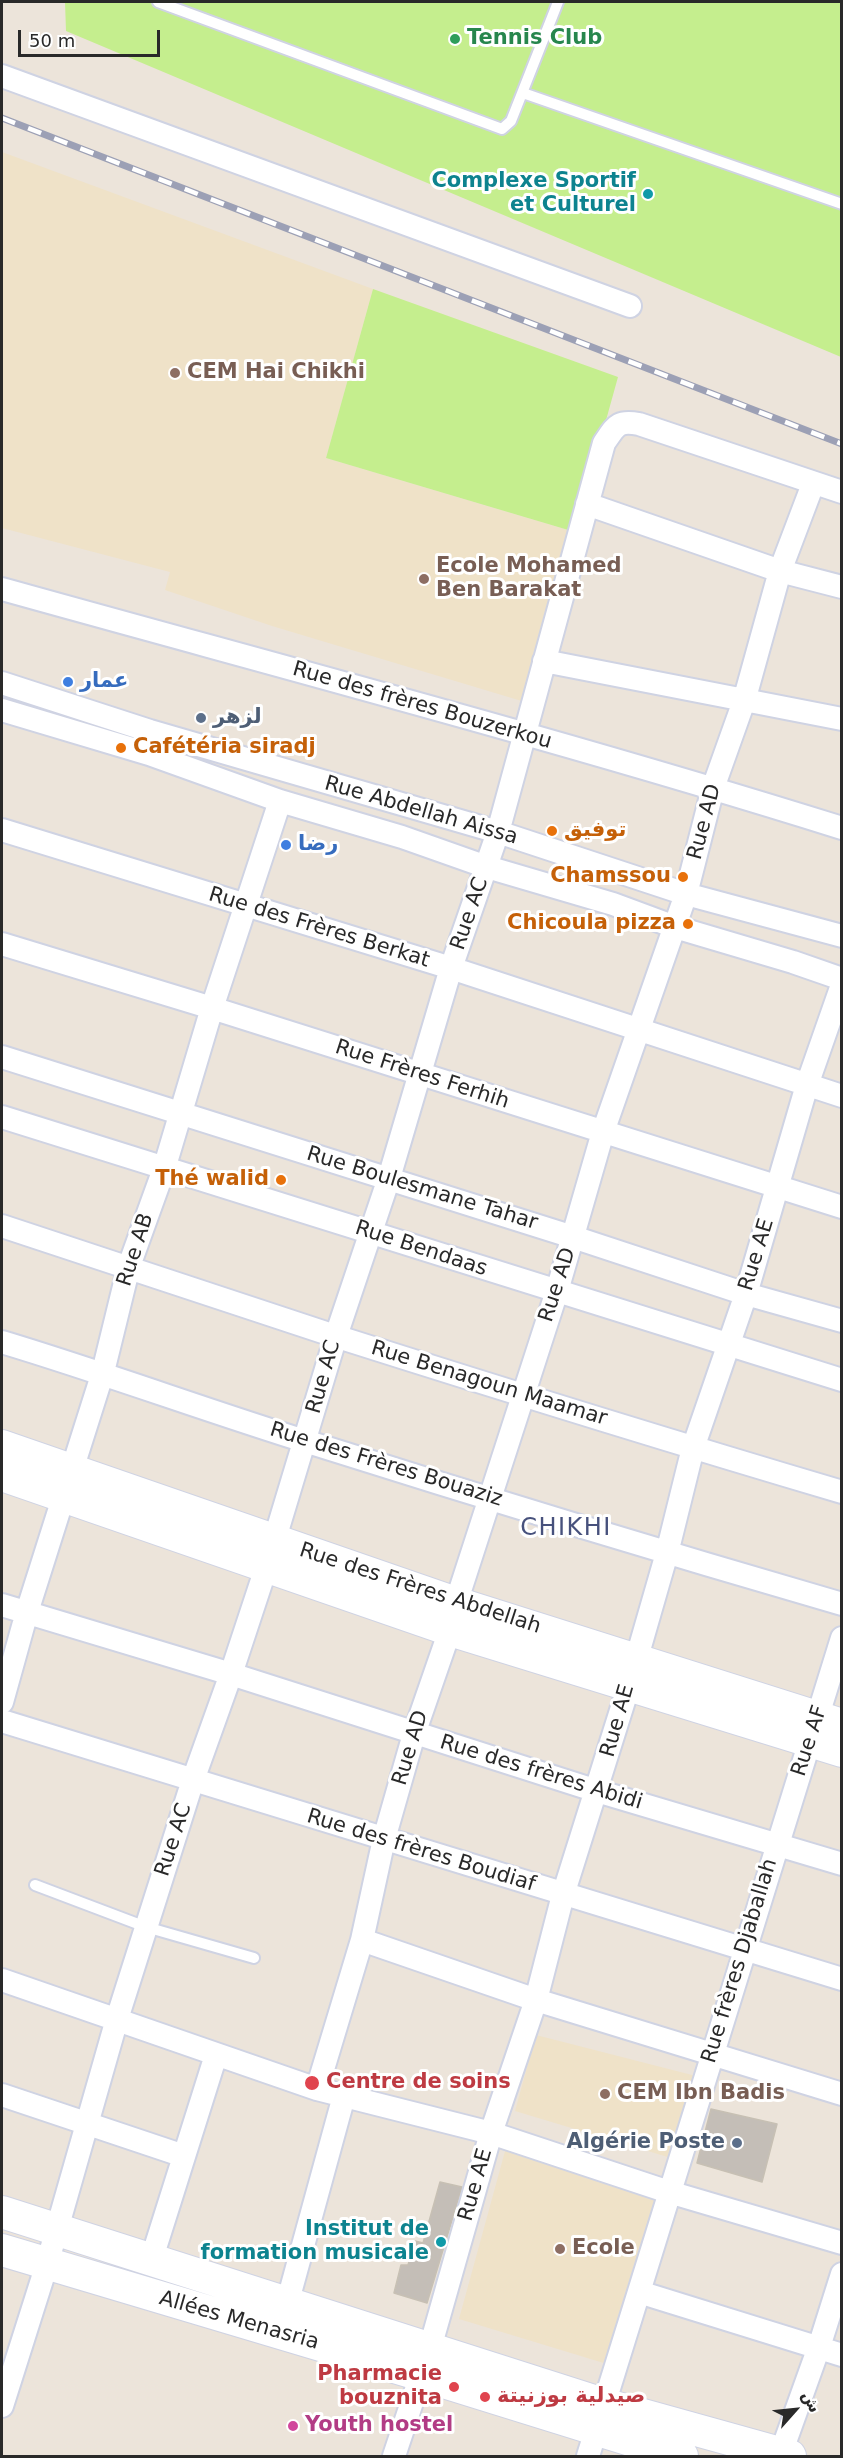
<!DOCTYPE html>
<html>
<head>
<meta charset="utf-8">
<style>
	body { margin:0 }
	#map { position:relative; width:843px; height:2458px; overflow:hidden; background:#ece4da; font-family:"DejaVu Sans","Noto Sans Arabic",sans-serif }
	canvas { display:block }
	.frame { position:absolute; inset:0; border:3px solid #292929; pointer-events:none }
	.north { position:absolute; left:765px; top:2380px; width:60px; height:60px; -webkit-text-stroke:4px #fff; paint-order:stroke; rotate:63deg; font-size:16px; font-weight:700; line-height:24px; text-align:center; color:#292929 }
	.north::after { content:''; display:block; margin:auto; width:21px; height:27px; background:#292929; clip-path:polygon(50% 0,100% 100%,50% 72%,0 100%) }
	.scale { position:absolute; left:18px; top:30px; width:142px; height:27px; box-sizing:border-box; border:3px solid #292929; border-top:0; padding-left:8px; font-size:18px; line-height:21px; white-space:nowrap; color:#292929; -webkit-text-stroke:4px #fff; paint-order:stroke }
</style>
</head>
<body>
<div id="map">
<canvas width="843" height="2458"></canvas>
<div class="frame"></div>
<div class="north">ش</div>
<div class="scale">50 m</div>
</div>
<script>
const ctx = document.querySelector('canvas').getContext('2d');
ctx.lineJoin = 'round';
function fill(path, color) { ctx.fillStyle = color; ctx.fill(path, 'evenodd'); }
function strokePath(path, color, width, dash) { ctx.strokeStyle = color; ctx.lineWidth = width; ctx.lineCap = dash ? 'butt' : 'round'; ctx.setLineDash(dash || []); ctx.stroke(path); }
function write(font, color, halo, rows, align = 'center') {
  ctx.font = font + ' "DejaVu Sans","Noto Sans Arabic",sans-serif'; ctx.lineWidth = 6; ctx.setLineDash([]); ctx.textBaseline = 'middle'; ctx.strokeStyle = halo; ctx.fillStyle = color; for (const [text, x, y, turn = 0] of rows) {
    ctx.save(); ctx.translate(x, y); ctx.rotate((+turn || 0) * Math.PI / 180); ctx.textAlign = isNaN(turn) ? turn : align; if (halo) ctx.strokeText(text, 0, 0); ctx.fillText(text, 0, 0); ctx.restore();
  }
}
fill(new Path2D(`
	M2 152 373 289 326 458 575 532 525 702 272 626 165 590 170 572 2 528Z
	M536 2035 696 2076 671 2158 515 2111Z
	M510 2133 662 2180 607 2364 459 2319Z`), '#efe2c8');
fill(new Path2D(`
	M65 2H841V357L66 31Z
	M373 289 618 377 575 532 326 458Z`), '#c5ee8e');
const building = new Path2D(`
	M711 2109 777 2124 762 2182 697 2163Z
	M440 2182 462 2187 427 2303 394 2293 401 2265H408L415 2241 423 2243Z`);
fill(building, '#c4beb7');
strokePath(building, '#c7c0b4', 1.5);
const lane = new Path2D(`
	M158 2 502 129 511 121 558 2
	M523 93 842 204
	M35 1885 146 1927 254 1958`);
const street = new Path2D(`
	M2 76 630 306
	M587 504 780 571 842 587
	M2 589C282 667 564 741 842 828
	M544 661 842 719
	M2 683 150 731 498 832 686 894 842 936
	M2 710 149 754 280 801 402 837 487 867 613 904 675 927 793 962 842 979
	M2 830 451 968 842 1096
	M2 944 212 1008 842 1207
	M2 1057 573 1237 746 1294 842 1321
	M2 1117 842 1380
	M2 1226C114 1262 226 1301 338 1337 505 1390 673 1442 842 1492
	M2 1342C105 1373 205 1410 308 1442 485 1498 663 1552 842 1604
	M2 1605 231 1674 597 1791 842 1864
	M2 1702 27 1612 103 1372 129 1266 164 1169 212 1008 280 801
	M2 1721 842 1979
	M362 1940 536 2000 842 2094
	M2 1980 317 2089 491 2133 669 2192 842 2243
	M317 2089 362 1940 384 1839 414 1734 450 1630 456 1603 557 1291 603 1132 686 894 713 788 744 701 780 571 813 484
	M2 2095 184 2156
	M151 2261 216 2055
	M639 2292 842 2355
	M287 2304 344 2096
	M2 2406 47 2264 117 2019 193 1780 231 1674 266 1568 336 1336 389 1178 451 968 498 832 604 443C616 426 617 420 639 424L842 492
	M394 2456 430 2348 491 2133 536 2000 563 1895 629 1685 667 1553 693 1448 746 1294 807 1085 842 985
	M588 2456 842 1638
	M780 2456 819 2347 842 2274`);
const secondary = new Path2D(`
	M2 1446 456 1603 842 1725
	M2 1475 450 1630 842 1751
	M2 2212 603 2404 790 2456
	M2 2250 421 2375 682 2456`);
strokePath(lane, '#cfd3e3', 14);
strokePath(street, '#cfd3e3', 26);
strokePath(secondary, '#cfd3e3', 34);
strokePath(lane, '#fff', 10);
strokePath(street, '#fff', 22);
strokePath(secondary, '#fff', 32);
const rail = new Path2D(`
	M2 118 842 444`);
strokePath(rail, '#9ca0b5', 7);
strokePath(rail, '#fff', 4.5, [14]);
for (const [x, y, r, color] of [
	[455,39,6,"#2e9e5b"],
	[648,194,6,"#0f9aa8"],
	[175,373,6,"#8d6e63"],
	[424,579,6,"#8d6e63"],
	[68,682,6,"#3f7fe0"],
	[201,718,6,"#5c6f8a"],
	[121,748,6,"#e8710a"],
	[552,831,6,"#e8710a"],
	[286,845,6,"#3f7fe0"],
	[683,877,6,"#e8710a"],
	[688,924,6,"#e8710a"],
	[281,1180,6,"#e8710a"],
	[312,2083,8,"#e0444e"],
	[605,2094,6,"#8d6e63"],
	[737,2143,6,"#5c6f8a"],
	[441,2242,6,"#0f9aa8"],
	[560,2249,6,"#8d6e63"],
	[454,2387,6,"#e0444e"],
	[485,2397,6,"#e0444e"],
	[293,2426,6,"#d1479c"]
]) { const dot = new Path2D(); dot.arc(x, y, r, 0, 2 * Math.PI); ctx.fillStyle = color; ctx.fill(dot); strokePath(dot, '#fff', 2); }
write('bold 21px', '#27864d', '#fff', [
	["Tennis Club",467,39]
], 'left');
write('bold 21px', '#0d838f', '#fff', [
	["Complexe Sportif",636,182],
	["et Culturel",636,206],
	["Institut de",429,2230],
	["formation musicale",429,2254]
], 'right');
write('bold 21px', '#785e54', '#fff', [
	["CEM Hai Chikhi",187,373],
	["Ecole Mohamed",436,567],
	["Ben Barakat",436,591],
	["CEM Ibn Badis",617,2094],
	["Ecole",572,2249]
], 'left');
write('bold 21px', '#366cbe', '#fff', [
	["عمار",80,682],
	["رضا",298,845]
], 'left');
write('21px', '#292929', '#fff', [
	["Rue des frères Bouzerkou",422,706,16],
	["Rue Abdellah Aissa",421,811,16],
	["Rue AD",705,822,-75],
	["Rue AC",470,914,-71],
	["Rue des Frères Berkat",319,928,17],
	["Rue Frères Ferhih",422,1075,18],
	["Rue Boulesmane Tahar",422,1189,17],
	["Rue Bendaas",421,1249,18],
	["Rue AB",136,1250,-72],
	["Rue AE",757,1255,-73],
	["Rue AD",558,1285,-72],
	["Rue AC",324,1377,-74],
	["Rue Benagoun Maamar",489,1384,17],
	["Rue des Frères Bouaziz",386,1465,17],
	["Rue des Frères Abdellah",420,1589,18],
	["Rue AE",618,1721,-74],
	["Rue AF",810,1741,-72],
	["Rue AD",411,1748,-73],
	["Rue des frères Abidi",541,1773,17],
	["Rue AC",174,1840,-72],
	["Rue des frères Boudiaf",421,1851,17],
	["Rue frères Djaballah",740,1961,-73],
	["Rue AE",476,2185,-74],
	["Allées Menasria",239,2321,16]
]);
write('bold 21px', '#4e5e75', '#fff', [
	["لزهر",213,718],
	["Algérie Poste",725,2143,"right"]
], 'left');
write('bold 21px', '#c56008', '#fff', [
	["Cafétéria siradj",133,748,"left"],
	["توفيق",564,831,"left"],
	["Chamssou",671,877],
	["Chicoula pizza",676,924],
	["Thé walid",269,1180]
], 'right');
write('bold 21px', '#be3a42', '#fff', [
	["Centre de soins",326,2083],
	["Pharmacie",442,2375,"right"],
	["bouznita",442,2399,"right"],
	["صيدلية بوزنيتة",497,2397]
], 'left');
write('bold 21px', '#b23c85', '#fff', [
	["Youth hostel",305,2426]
], 'left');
ctx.letterSpacing = '1.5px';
write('24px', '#47517c', '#fff', [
	["CHIKHI",566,1529]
]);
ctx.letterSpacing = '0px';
</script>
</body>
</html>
